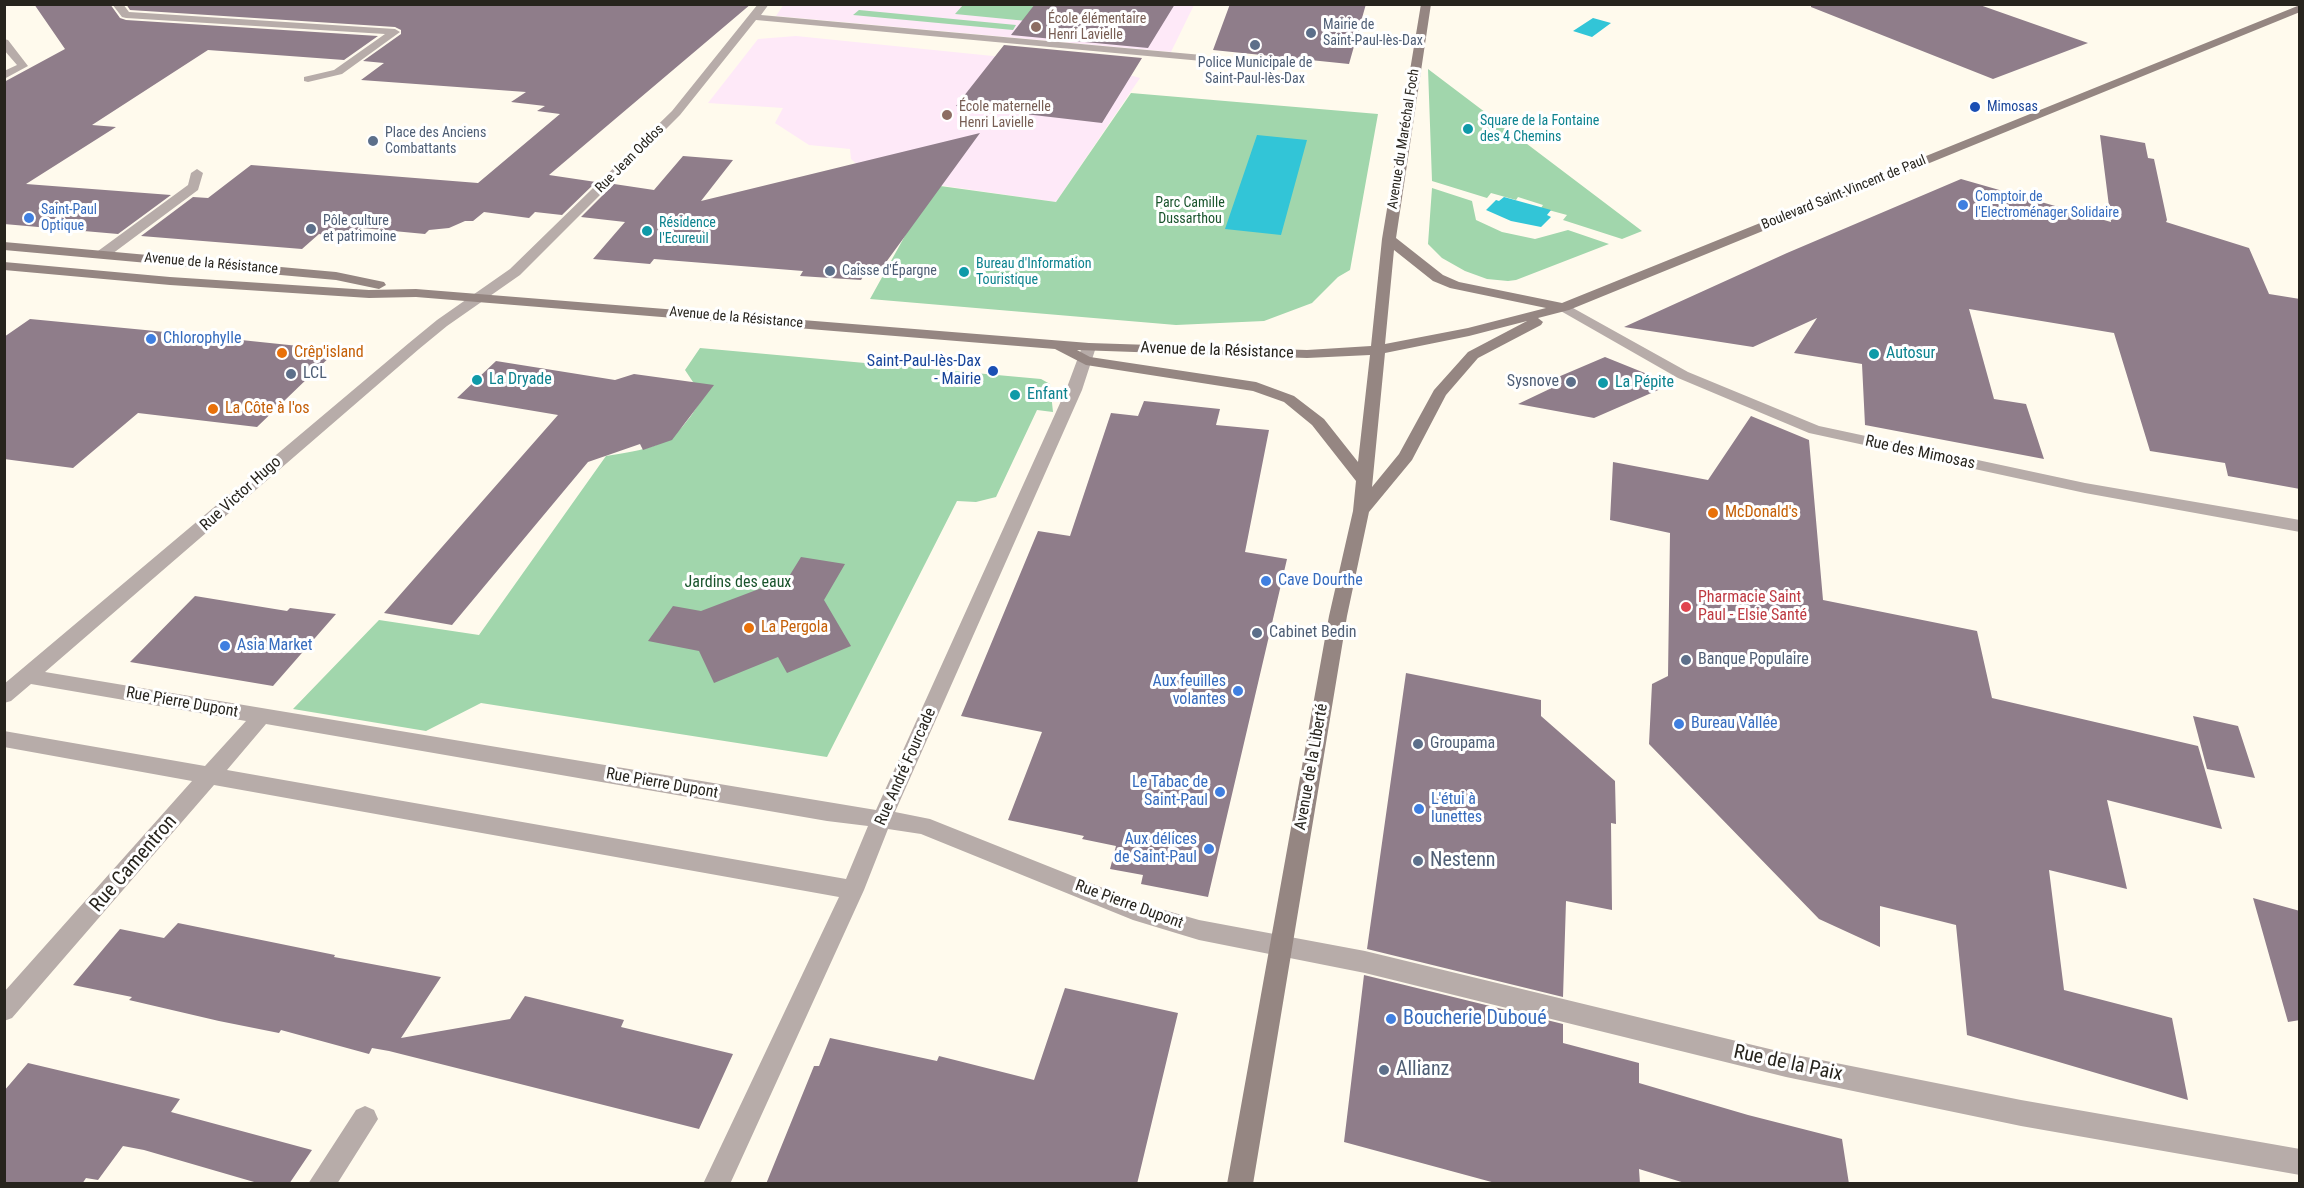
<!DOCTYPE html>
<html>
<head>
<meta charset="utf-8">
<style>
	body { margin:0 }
	#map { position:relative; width:2304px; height:1188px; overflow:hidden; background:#fffaed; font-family:"Roboto Condensed",sans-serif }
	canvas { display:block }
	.frame { position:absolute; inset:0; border:6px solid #27241d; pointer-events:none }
</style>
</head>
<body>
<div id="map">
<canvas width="2304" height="1188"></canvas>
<div class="frame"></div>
</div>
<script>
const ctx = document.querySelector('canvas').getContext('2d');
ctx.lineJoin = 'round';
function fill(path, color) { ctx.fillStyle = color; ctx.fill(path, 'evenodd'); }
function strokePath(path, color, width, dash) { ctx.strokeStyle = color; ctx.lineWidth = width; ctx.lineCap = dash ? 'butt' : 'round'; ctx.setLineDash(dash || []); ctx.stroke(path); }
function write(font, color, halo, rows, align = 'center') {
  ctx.font = font + ' "Roboto Condensed",sans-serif'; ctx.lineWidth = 6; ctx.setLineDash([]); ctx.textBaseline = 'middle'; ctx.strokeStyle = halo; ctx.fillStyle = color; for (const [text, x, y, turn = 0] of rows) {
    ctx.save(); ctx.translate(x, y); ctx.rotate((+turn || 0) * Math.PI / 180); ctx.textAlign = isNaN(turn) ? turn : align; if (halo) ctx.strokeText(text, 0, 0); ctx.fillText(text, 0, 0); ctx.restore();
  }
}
fill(new Path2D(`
	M784 4 1194 5 1171 52 776 16Z
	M796 36 1101 67 1140 78 1056 202 869 175 851 159 850 149 809 145 775 123 783 108 708 103 758 39Z`), '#fee9f8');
fill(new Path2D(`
	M1032 4 1049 6 1037 22 955 14 963 5Z
	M859 10 1016 25 1013 30 853 15Z
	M1428 69 1642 231 1622 239 1563 220 1567 215 1541 208 1543 205 1518 197 1516 200 1491 193 1487 198 1432 181Z
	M1131 93 1378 114 1350 270 1338 277 1312 303 1264 321 1176 325 870 299 933 185 1056 202Z
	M1432 188 1472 201 1476 220 1502 232 1535 239 1568 230 1609 244 1516 280 1508 281 1487 279 1465 271 1442 258 1428 244Z
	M700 348 1041 379 1050 384 1053 412 1037 410 996 497 976 502 957 501 827 757 481 703 426 731 293 709 379 620 479 635 606 456C660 447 674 446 703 397L685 370Z`), '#a1d6ac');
fill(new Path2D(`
	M1593 18 1611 23 1592 37 1573 31Z
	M1257 135 1307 140 1281 235 1225 229Z
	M1504 197 1551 210 1547 215 1551 217 1541 227 1511 221 1486 210 1496 200 1499 201Z`), '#32c5d7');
fill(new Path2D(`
	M34 4H110L120 18 126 20 378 36 344 60 208 50 92 125 116 127 26 184 171 195 118 234 4 224V82L65 49Z
	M126 4 344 6 348 4H751L549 175 596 182 562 215 535 212 529 218 484 212 473 221H465L449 228 429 230 425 234 362 228 349 238 319 234 302 249 141 236 193 197 208 198 251 165 478 183 560 114 537 111 545 106 511 102 526 92 361 80 384 63 363 61 401 34V30L395 27 130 10Z
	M1035 4H1175L1148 48 1011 35Z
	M1230 4H1366L1349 64 1213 50Z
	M1811 4H1977L2088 43 1993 79 1811 7Z
	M1004 45 1142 58 1102 123 956 106Z
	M980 133 876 276 864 275 861 280 800 276 803 271 654 259 650 264 593 259 625 222 581 217 614 184 654 190 683 156 733 160 701 201Z
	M2100 135 2145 143 2148 158 2154 159 2167 220 2166 222 2249 248 2269 294 2300 299V489L2228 476 2225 463 2150 451 2114 333 1969 309 1994 399 2026 404 2044 459 1865 425 1862 364 1794 353 1817 318 1753 347 1624 327 1787 253 1961 179 2111 222Z
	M30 319 145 330 337 350 257 427 138 413 73 468 4 459V337Z
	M1605 357 1672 384 1594 418 1518 404 1558 385 1551 380Z
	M496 361 615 380 634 374 714 385 672 440 643 450 640 444 588 462 452 625 384 613 558 415 457 398Z
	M1144 401 1220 409 1216 425 1269 430 1245 552 1287 559 1208 897 1141 884 1143 875 1110 869 1116 846 1082 839 1084 836 1008 820 1042 732 961 716 1038 531 1070 536 1111 413 1138 416Z
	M1751 416 1809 440 1823 600 1977 631 1992 698 2198 746 2222 829 2107 800 2127 889 2049 870 2064 990 2172 1018 2188 1100 1967 1035 1956 925 1880 906V947L1819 919 1649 744 1652 684 1668 676 1670 533 1610 520 1613 462 1708 480Z
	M801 557 845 564 824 600 851 646 787 673 778 657 714 683 699 651 648 641 673 606 701 611 788 578Z
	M195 596 287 611 290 608 336 614 273 686 130 662Z
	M1406 673 1541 700V716L1615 781 1616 824 1611 823 1612 910 1566 901 1563 997 1367 949Z
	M2193 716 2238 726 2255 778 2207 769Z
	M2253 898 2300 911V1020L2288 1022Z
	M178 923 335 955 334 957 441 977 401 1038 510 1019 525 996 624 1020 621 1027 733 1054 699 1129 389 1051 372 1048 369 1054 281 1030 279 1033 219 1021 129 1000 132 997 73 985 120 929 164 938Z
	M1364 975 1563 1024V1043L1639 1063V1083L1748 1115 1842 1139 1849 1184H1688L1639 1169 1640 1184H1499L1344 1142Z
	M1065 988 1178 1013 1137 1184H766L814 1066H819L830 1038 937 1061 939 1056 1034 1080Z
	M28 1063 180 1099 171 1112 312 1150 289 1184H261L144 1150 123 1146 98 1180 86 1178 82 1184H4V1091Z`), '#8f7d8a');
fill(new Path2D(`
	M112 4H123L129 12 395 29 400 32 342 74 308 82 304 81V77L334 70 385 34 126 18 122 17Z
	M758 4H769L761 15 1202 55 1207 58 1202 61 756 20 680 115 520 275 447 326 419 349 45 672 876 810 1066 390 1082 347 1089 343 1096 347 1082 390 895 812 930 819 1143 904 1199 920 1365 951 1786 1053 2021 1100 2300 1149V1175L2021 1126 1786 1077 1365 973 1199 940 1133 920 921 834 888 829 864 890 730 1184H703L839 897 214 785 12 1018 4 1021V992L192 781 4 747V731L205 766 246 721 31 684 11 701 4 703V684L409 343 437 320 510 269 672 111ZM266 724 827 821 868 826 846 879 227 770Z
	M4 39 8 40 28 66 4 79V71L17 65 4 50Z
	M197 169 203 173 198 190 108 257H98L96 254 98 251 188 185 191 173Z
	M1564 303 1688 372 1819 426 2085 483 2300 520V532L2085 493 1809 433 1678 378 1559 310 1557 307 1559 304Z
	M365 1106 374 1110 378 1119 337 1184H308L356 1110Z`), '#b7aca9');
fill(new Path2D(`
	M1421 4H1431L1396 238 1443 275 1459 282 1562 303 2300 5V12L1569 310 1538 318 1543 322 1541 325 1478 358 1446 395 1412 460 1369 512 1347 616 1253 1184H1227L1329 616 1353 511 1356 481 1312 425 1284 402 1253 391 1086 365 1055 349 416 297 369 298 170 285 4 270V262L170 277 369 290 416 289 1089 343 1307 350 1371 346 1382 239ZM1394 250 1433 281 1450 288 1546 308 1468 328 1385 344ZM1527 321 1468 352 1434 390 1399 454 1372 487 1385 353 1469 336ZM1077 350 1307 358 1370 355 1358 462 1324 419 1294 396 1256 382 1090 357Z
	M4 242 336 272 384 282 386 285 379 289 336 280 4 250Z`), '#958682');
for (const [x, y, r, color] of [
	[1036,27,6,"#8d6e63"],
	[1311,33,6,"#5c6f8a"],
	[1255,45,6,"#5c6f8a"],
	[1975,107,6,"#1a4fb4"],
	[947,115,6,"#8d6e63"],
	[1468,129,6,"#0f9aa8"],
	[373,141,6,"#5c6f8a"],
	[1963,205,6,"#3f7fe0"],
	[29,218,6,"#3f7fe0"],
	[311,229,6,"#5c6f8a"],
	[647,231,6,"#0f9aa8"],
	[830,271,6,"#5c6f8a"],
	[964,272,6,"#0f9aa8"],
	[151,339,6,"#3f7fe0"],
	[282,353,6,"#e8710a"],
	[1874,354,6,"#0f9aa8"],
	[993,371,6,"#1a4fb4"],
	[291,374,6,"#5c6f8a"],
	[477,380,6,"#0f9aa8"],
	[1571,382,6,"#5c6f8a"],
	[1603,383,6,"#0f9aa8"],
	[1015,395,6,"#0f9aa8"],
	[213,409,6,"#e8710a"],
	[1713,513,6,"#e8710a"],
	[1266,581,6,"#3f7fe0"],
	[1686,607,6,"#e0444e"],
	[749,628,6,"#e8710a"],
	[1257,633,6,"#5c6f8a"],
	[225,646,6,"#3f7fe0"],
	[1686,660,6,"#5c6f8a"],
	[1238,691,6,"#3f7fe0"],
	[1679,724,6,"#3f7fe0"],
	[1418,744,6,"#5c6f8a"],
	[1220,792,6,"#3f7fe0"],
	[1419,809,6,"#3f7fe0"],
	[1209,849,6,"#3f7fe0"],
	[1418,861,6,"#5c6f8a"],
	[1391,1019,6,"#3f7fe0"],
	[1384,1070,6,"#5c6f8a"]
]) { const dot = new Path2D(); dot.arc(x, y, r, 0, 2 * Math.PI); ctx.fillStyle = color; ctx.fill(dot); strokePath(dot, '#fff', 2); }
write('14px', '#785e54', '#fff', [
	["École élémentaire",1048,19],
	["Henri Lavielle",1048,35],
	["École maternelle",959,107],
	["Henri Lavielle",959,123]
], 'left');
write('14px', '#4e5e75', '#fff', [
	["Mairie de",1323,25],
	["Saint-Paul-lès-Dax",1323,41],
	["Police Municipale de",1255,63,"center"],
	["Saint-Paul-lès-Dax",1255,79,"center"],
	["Place des Anciens",385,133],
	["Combattants",385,149],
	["Pôle culture",323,221],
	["et patrimoine",323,237],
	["Caisse d'Épargne",842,271]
], 'left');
write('14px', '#164399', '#fff', [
	["Mimosas",1987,107]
], 'left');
write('14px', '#0d838f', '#fff', [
	["Square de la Fontaine",1480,121],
	["des 4 Chemins",1480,137],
	["Résidence",659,223],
	["l'Ecureuil",659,239],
	["Bureau d'Information",976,264],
	["Touristique",976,280]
], 'left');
write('14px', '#27241d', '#fff', [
	["Avenue du Maréchal Foch",1404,139,-81],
	["Rue Jean Oddos",630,159,-45],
	["Boulevard Saint-Vincent de Paul",1844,193,-22],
	["Avenue de la Résistance",211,264,5],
	["Avenue de la Résistance",736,318,5]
]);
write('14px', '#366cbe', '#fff', [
	["Comptoir de",1975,197],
	["l'Electroménager Solidaire",1975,213],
	["Saint-Paul",41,210],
	["Optique",41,226]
], 'left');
write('14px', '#19542c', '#fff', [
	["Parc Camille",1190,203],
	["Dussarthou",1190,219]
]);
write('16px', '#366cbe', '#fff', [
	["Chlorophylle",163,339],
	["Cave Dourthe",1278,581],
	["Asia Market",237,646],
	["Aux feuilles",1226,682,"right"],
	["volantes",1226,700,"right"],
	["Bureau Vallée",1691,724],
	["Le Tabac de",1208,783,"right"],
	["Saint-Paul",1208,801,"right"],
	["L'étui à",1431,800],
	["lunettes",1431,818],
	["Aux délices",1197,840,"right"],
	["de Saint-Paul",1197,858,"right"]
], 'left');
write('16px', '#27241d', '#fff', [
	["Avenue de la Résistance",1217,351,2],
	["Rue des Mimosas",1920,453,12],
	["Rue Victor Hugo",241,494,-42],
	["Rue Pierre Dupont",182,703,10],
	["Rue André Fourcade",906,767,-66],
	["Avenue de la Liberté",1312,767,-80],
	["Rue Pierre Dupont",662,784,10],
	["Rue Pierre Dupont",1129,905,20]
]);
write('16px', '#c56008', '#fff', [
	["Crêp'island",294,353],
	["La Côte à l'os",225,409],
	["McDonald's",1725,513],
	["La Pergola",761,628]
], 'left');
write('16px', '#0d838f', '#fff', [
	["Autosur",1886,354],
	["La Dryade",489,380],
	["La Pépite",1615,383],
	["Enfant",1027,395]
], 'left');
write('16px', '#164399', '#fff', [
	["Saint-Paul-lès-Dax",981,362],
	["- Mairie",981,380]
], 'right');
write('16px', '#4e5e75', '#fff', [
	["LCL",303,374],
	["Sysnove",1559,382,"right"],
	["Cabinet Bedin",1269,633],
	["Banque Populaire",1698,660],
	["Groupama",1430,744]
], 'left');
write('16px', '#19542c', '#fff', [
	["Jardins des eaux",738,583]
]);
write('16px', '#be3a42', '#fff', [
	["Pharmacie Saint",1698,598],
	["Paul - Elsie Santé",1698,616]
], 'left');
write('20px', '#4e5e75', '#fff', [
	["Nestenn",1430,861],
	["Allianz",1396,1070]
], 'left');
write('20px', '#27241d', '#fff', [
	["Rue Camentron",134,864,-49],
	["Rue de la Paix",1788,1064,12]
]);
write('20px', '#366cbe', '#fff', [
	["Boucherie Duboué",1403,1019]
], 'left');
</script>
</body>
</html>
